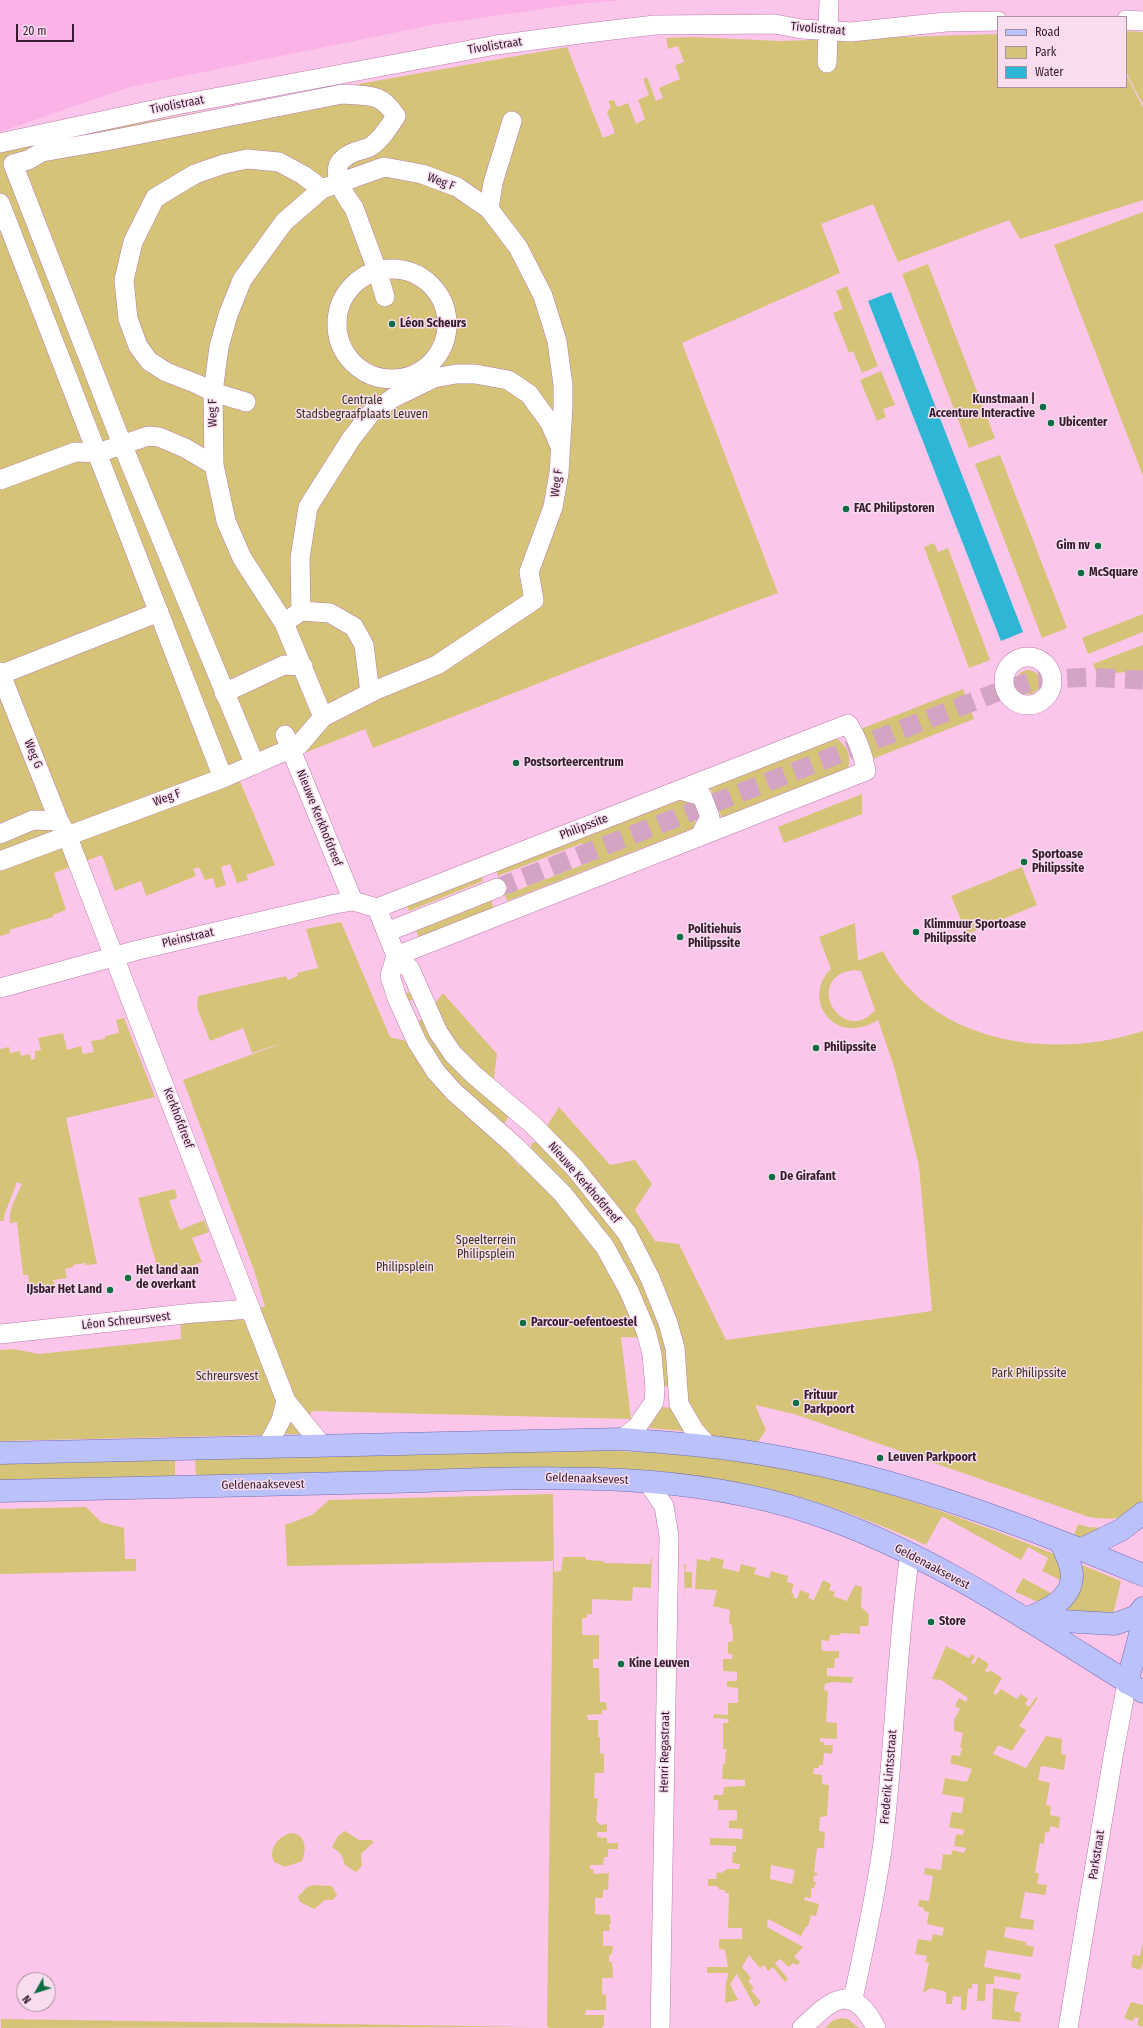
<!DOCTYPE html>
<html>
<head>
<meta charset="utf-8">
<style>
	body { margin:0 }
	#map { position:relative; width:1143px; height:2028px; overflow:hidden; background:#fcc6eb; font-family:"Fira Sans Condensed",sans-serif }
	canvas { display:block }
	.legend { position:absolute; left:997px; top:16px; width:130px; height:72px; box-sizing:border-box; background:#f8ddef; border:1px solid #aa8fa1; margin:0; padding:5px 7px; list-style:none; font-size:12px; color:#341b2d }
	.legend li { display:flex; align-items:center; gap:8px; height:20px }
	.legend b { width:20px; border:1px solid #aa8fa1 }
	.north { position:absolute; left:16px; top:1972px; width:40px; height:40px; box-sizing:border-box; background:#f8ddef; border:1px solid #aa8fa1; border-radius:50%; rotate:231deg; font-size:11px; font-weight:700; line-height:16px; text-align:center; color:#341b2d }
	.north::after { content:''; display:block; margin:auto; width:14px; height:18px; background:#0a6d43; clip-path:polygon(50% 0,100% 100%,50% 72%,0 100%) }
	.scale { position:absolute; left:16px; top:24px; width:58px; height:18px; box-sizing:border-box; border:2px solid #341b2d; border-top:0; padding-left:5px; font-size:12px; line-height:14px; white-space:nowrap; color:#341b2d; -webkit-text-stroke:3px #f8ddef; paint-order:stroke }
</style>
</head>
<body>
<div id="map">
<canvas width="1143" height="2028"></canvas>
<ul class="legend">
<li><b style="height:5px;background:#bbc1fa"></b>Road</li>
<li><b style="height:11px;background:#d5c477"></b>Park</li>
<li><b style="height:11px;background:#2db6d5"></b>Water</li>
</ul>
<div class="north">N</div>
<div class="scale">20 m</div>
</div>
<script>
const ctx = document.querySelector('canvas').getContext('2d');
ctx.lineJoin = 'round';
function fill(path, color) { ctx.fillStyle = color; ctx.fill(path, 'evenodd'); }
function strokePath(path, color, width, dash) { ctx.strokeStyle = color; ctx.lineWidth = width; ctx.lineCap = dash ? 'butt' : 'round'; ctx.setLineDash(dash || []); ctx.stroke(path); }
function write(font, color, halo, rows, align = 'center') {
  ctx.font = font + ' "Fira Sans Condensed",sans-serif'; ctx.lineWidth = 3; ctx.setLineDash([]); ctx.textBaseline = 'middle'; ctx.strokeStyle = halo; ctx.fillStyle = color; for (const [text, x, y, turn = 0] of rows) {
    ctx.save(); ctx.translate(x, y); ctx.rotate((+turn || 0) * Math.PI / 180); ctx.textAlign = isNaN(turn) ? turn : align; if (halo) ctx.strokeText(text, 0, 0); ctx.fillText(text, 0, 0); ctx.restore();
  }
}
fill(new Path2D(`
	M0 0H624L577 4 437 24 130 87 0 132Z`), '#fbb2e6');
fill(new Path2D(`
	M1126 31 1143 32V105L1126 72Z
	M998 34V87H1126V74L1143 108V200L1020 239 1009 220 898 262 873 204 821 224 840 273 682 343 778 593 598 660 373 748 365 729 239 779 275 865 246 875 248 880 237 883 230 864 221 867 226 885 216 888 213 878 205 880 199 867 193 869 196 876 146 896 141 881 115 891 102 855 54 873 66 910 53 915V917L9 930 10 933 0 936V150L10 146 567 47 603 138 615 133 607 112 611 107 608 101 614 100 617 107 628 103 636 124 645 119 638 100 649 95 643 79 647 77 656 101 663 98 659 88 680 79 675 65 684 62 678 46 668 49 666 38 694 37 780 41Z
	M1143 212V476L1054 245Z
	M928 264 995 438 969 448 902 274Z
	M847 286 878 366 862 373 853 351 849 353 833 313 843 309 836 291Z
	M881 371 895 405 883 409 886 417 877 421 860 380Z
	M1000 455 1067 628 1042 638 975 464Z
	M934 543 938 552 948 548 990 660 969 668 924 547Z
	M1143 614V632L1088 654 1082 638Z
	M1143 645V671L1097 674 1093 664Z
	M1016 682a12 12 0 1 1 24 0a12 12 0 1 1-24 0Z
	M963 689 974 719 870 760 858 730Z
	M836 738C847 746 852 755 848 769L722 818 710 787Z
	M862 794V814L784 843 778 827Z
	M682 798C693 807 698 814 694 828L507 901 505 895 590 862 582 843 498 876 496 870Z
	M1022 867 1037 905 967 934 951 896Z
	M481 874 483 881 409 911 406 904Z
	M491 901 494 908 419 937 416 931Z
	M341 922 390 1037 406 1041 416 1028 414 1025 422 1019 413 999 407 1002 405 993H411L424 1017 443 993 497 1054 491 1100 509 1116 504 1124 486 1127 520 1167 531 1151V1144L538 1140 559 1107 610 1165 635 1160 652 1184 635 1210 655 1241 679 1244 726 1340 932 1311 919 1166 895 1070 878 1020C833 1048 801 997 831 969L819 937 855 923 858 961 883 951C929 1044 1053 1061 1143 1031L1142 1501C1125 1521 1114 1520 1089 1517L794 1414 755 1405 766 1430 751 1452 708 1446 679 1404 683 1340 666 1339 672 1387 659 1385 652 1338 621 1337 631 1419 312 1411 301 1434 0 1441V1350L13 1349 39 1354 181 1339 180 1315 265 1307 254 1270 183 1080 288 1041 252 1053 243 1028 210 1041 197 1008 198 996 286 976 288 980 298 976 297 973 318 968 306 929ZM854 970 861 971 875 1010C843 1048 801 977 854 970Z
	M124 1018 155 1097 66 1118 97 1264 86 1265 85 1263 73 1265V1267L65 1269 67 1278 53 1280 55 1285 30 1288 28 1275H23L17 1222 10 1223C8 1209 17 1196 22 1184L17 1182 4 1216V1221H0V1049L9 1047 10 1053 20 1051 21 1056 30 1054 31 1060 35 1059V1051L41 1050 38 1038 63 1033 67 1050 81 1046 83 1054 94 1052 91 1041 105 1039V1036L119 1033 116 1020Z
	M175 1189 177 1198 169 1201 180 1230 204 1220 209 1232 192 1238 202 1262 180 1271 159 1274 138 1198Z
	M660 1407 675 1408 687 1429 684 1431 649 1428Z
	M577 1450C659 1451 744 1458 824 1477 903 1495 979 1524 1054 1554L1060 1563 1062 1581 1042 1571 1048 1558 1028 1547 1021 1560 942 1516 926 1545C864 1517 802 1494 735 1482 629 1463 523 1467 416 1470 342 1473 269 1474 196 1476L195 1459Z
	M175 1459V1477L0 1481V1464Z
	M553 1494 554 1572 561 1571 563 1557H586V1560L603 1561 604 1563 650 1564 652 1555 651 1588 633 1587 632 1601 592 1599V1614H587V1618H582V1635H599V1659H593V1668H599L600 1702H606L607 1710H602V1714L587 1715 588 1720H598V1737H600V1753L604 1754V1773H595L594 1798 598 1799 596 1821 601 1825 607 1824V1832H597V1837L607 1838V1843H618V1849H608V1857H604L603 1865H590V1869H593L594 1874 609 1873 608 1890H603V1898H595V1914L610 1915 611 1924H609L610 1931H603V1946H613L612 1953 609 1956V1962H612L613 1978H602V1994L606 1995V2010H586L585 2015H604V2026H602V2028H549L547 2026 553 1561 287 1566 285 1525 312 1515 329 1500Z
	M86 1507 101 1522 124 1528 125 1559H136V1571L0 1574V1509Z
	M1078 1524 1088 1527 1104 1528 1081 1538H1073Z
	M711 1557 724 1560 722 1568 739 1572 741 1564 756 1568 754 1574 769 1578 771 1571 788 1576 787 1582 794 1584 791 1593 794 1594 793 1597 797 1599 800 1590 810 1594 808 1598 814 1600 823 1580 831 1584 829 1590 835 1592 833 1596 847 1601 855 1585 862 1587 861 1607 869 1614 868 1626H860V1634L840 1633V1635H830L829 1641 821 1640 822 1651H839V1658H835L834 1668H827V1676L853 1677 852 1683 832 1682 825 1684 824 1689 828 1692 826 1722 837 1723V1739L820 1738V1742H824V1745H833L832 1754 824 1753 823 1765H819V1768H814L813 1774 822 1775V1784L829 1785 827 1816 820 1817 819 1831 825 1832 824 1848H817L814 1872 817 1873V1876L814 1875 813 1881 816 1882 814 1888H811V1898L805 1897 804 1900 819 1904 816 1916 811 1915 808 1927 806 1926 801 1936 768 1919 767 1927 803 1947 794 1957 800 1962 797 1965 793 1963 789 1967 780 1959 775 1963 788 1979 785 1982 773 1967 768 1971 764 1965 760 1968 749 1955 742 1967 751 1978 748 1981 754 1988 751 1990 761 2002 755 2007 737 1974 730 1984 738 2000 725 2003 726 1981H727L728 1973H707V1967H728L725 1950 719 1949V1939H742V1928H728L729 1893H725V1890H720L717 1886H708V1879H716L717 1872 721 1873 727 1869H739L740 1864 732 1863 733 1852H736V1846L710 1845V1838L742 1839 743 1829 729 1828V1821L737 1820V1810H718V1800H713L714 1795H723L724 1787 745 1786V1780L722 1779 723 1764H725L726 1749H723V1723H728L729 1719 713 1718 714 1714 728 1715V1703H738V1688L727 1687V1681H737V1672L723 1671V1659H732L733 1655 728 1653V1642H732L733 1640 732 1625 729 1624 730 1610 713 1606 717 1590 695 1589 697 1559 710 1561ZM771 1865 795 1870 792 1884 770 1879Z
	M1077 1563 1121 1581 1113 1614 1064 1611Z
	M684 1564H686L685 1572H692V1588H685V1605Z
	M1023 1578 1049 1592 1052 1595 1038 1602 1018 1593 1015 1592Z
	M946 1646 969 1658 972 1654 975 1656 971 1663 974 1664 978 1657 989 1664 985 1671 988 1673 990 1670 1002 1678 993 1693 996 1695 1001 1689 1017 1699 1021 1694 1028 1699 1025 1704 1029 1707 1036 1697 1038 1698 1019 1726 1026 1730 1012 1751 998 1745 993 1754 1026 1768 1046 1736 1062 1739 1061 1754 1066 1755 1064 1770 1041 1766 1038 1780 1050 1783 1046 1805 1051 1806 1050 1815 1060 1817 1059 1828 1050 1826 1049 1833 1045 1832 1044 1844 1040 1843 1035 1873H1039L1037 1884 1047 1885 1045 1895 1025 1892 1020 1918 1034 1920 1033 1930 1006 1927 1004 1937 1026 1942V1945L1034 1947 1032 1957 987 1950 984 1967 1021 1974 1020 1980 994 1976V1984H986L985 2001H977L978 1984H972V1988L968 1989 966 2010H961V1997L953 1996 952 2004H946V1992L931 1988 923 1993 929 1963 925 1962 927 1956 915 1954 918 1939 931 1941 933 1934 942 1936 944 1928 927 1924 929 1912 924 1911V1908L918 1906 919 1900 929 1901 933 1876 924 1874 925 1868 941 1870 943 1854 951 1855 953 1850 964 1853 966 1848 954 1846 956 1834 963 1835 964 1830 949 1827 952 1812 962 1813 964 1798 942 1794 945 1778 967 1782 972 1769 950 1763 952 1755 960 1756 962 1748 960 1747 963 1733 954 1731V1720L960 1709 955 1706 959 1698 966 1702 968 1698 941 1680 932 1679Z
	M345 1831 359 1840H371L374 1842 361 1854 362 1866 356 1872 345 1865 341 1854 332 1847 338 1836Z
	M290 1833C306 1833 307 1850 302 1861L285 1867 274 1862C268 1849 277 1838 290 1833Z
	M313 1885 332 1886 337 1895 333 1900H325L314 1909 300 1902 298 1897 306 1888Z
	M1143 1942V1963L1140 1970 1131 1967 1133 1955 1140 1956Z
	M993 1988 1021 1993 1017 1994 1014 2011 1021 2013 1020 2022 992 2019Z
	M1131 2002 1143 2005V2027L1137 2025 1139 2018 1135 2017 1133 2021 1124 2018Z
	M841 2018 848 2019 859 2028H825L832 2021Z
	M1 2019 539 2027 1 2028Z`), '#d5c477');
fill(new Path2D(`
	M891 292 1023 632 1001 641 868 301Z`), '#2db6d5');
strokePath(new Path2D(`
	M497 888 995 693 1036 680 1089 677 1143 680`), '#d4a4c5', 19, [19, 10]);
const minor = new Path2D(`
	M1126 20 1143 21
	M827 63 829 0
	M0 143 171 106 496 45 587 33 655 25 775 24 802 29 851 32 946 22 998 21
	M0 203 223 778
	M489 209 493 183 512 121
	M337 324a55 55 0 1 1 110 0a55 55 0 1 1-110 0Z
	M246 402 213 392 197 384 166 372 149 361 138 346 128 319 124 280 133 242 155 198 195 174 224 164 247 159 279 162 303 175 322 189
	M0 480 75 452 98 453 148 436 159 437 185 448 214 465
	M301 611 330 613 354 627 364 645 370 693
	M284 623 301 611 300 558 308 507 351 439 371 413 393 398 434 378 456 374H475L508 380 529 394 550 423 559 444
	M1004 681a24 24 0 1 1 48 0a24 24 0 1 1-48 0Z
	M0 672 59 821 67 835 286 1401 321 1444
	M0 675 159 612
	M224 693 284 665 303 666
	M285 735 353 901
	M255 765 122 444 13 164 28 160 42 152 106 141 342 94C369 96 380 92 396 116 389 127 381 140 370 147 361 151 352 151 344 158 328 170 345 196 354 208L377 270 385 297
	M680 790 702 796 710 817 700 836
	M0 834 33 820 59 821
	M0 861 223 778 299 745 323 717 376 690 437 665 534 600 529 572 553 507 559 473 563 407V385L557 341 543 296 518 247 489 209 457 187 422 174 384 167 322 189 284 222 242 280 228 315 219 347 213 392 214 465 226 521 242 558 284 623 323 717
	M377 908 848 724C858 739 863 753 866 771L396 956
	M377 908 396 956 410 969 438 1032 453 1054 473 1074 533 1125 574 1167 627 1233 650 1278 668 1323 675 1348 679 1404 694 1430 708 1446
	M387 932 497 888
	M396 956 390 976 397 998 417 1042 436 1072 454 1092 516 1147 562 1193 605 1247 629 1291 646 1331 652 1354 655 1389 654 1402 637 1427 622 1439
	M0 988 138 950 335 904 353 901 377 908
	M0 1334 194 1313 251 1309
	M267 1447 281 1420 286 1401
	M647 1481 664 1506 669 1536 660 2028
	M853 1999C864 1947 876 1895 883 1842 895 1746 896 1649 910 1553
	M802 2028C832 1999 852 1981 876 2028
	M1068 2028 1113 1757 1127 1683`);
const major = new Path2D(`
	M0 1453 622 1439C675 1443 727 1447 779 1457 904 1479 1026 1526 1143 1575
	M0 1491C130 1488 260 1485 390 1482 531 1478 675 1468 812 1513 930 1552 1038 1627 1143 1692
	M1080 1550 1121 1530 1143 1513
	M1028 1618C1047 1610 1072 1600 1072 1575 1072 1565 1065 1552 1061 1543
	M1026 1619 1115 1624 1137 1616 1143 1608
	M1127 1683 1143 1623`);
strokePath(minor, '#b97ba8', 20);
strokePath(major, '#6e6cb0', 23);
strokePath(minor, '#fff', 19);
strokePath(major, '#bbc1fa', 22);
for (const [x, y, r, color] of [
	[392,324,4,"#0a6d43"],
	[1043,407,4,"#0a6d43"],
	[1051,423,4,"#0a6d43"],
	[846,509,4,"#0a6d43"],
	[1098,546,4,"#0a6d43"],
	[1081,573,4,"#0a6d43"],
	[516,763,4,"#0a6d43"],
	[1024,862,4,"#0a6d43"],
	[916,932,4,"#0a6d43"],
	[680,937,4,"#0a6d43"],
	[816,1048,4,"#0a6d43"],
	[772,1177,4,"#0a6d43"],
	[128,1278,4,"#0a6d43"],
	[110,1290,4,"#0a6d43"],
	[523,1323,4,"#0a6d43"],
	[796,1403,4,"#0a6d43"],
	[880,1458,4,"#0a6d43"],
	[931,1622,4,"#0a6d43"],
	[621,1664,4,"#0a6d43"]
]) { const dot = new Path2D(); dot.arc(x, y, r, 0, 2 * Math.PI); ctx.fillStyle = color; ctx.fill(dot); strokePath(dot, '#f8ddef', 1.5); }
write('12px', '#341b2d', '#f8ddef', [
	["Tivolistraat",818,29,5],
	["Tivolistraat",495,46,-9],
	["Tivolistraat",177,105,-11],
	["Weg F",441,182,21],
	["Weg F",213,413,-91],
	["Weg F",557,483,-83],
	["Weg G",33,754,68],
	["Weg F",167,798,-20],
	["Nieuwe Kerkhofdreef",319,818,68],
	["Philipssite",584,827,-21],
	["Pleinstraat",188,938,-13],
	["Kerkhofdreef",178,1118,69],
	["Nieuwe Kerkhofdreef",584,1183,49],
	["Léon Schreursvest",126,1321,-6],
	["Geldenaaksevest",587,1479,2],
	["Geldenaaksevest",263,1485,-1],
	["Geldenaaksevest",932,1567,28],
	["Henri Regastraat",665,1752,-89],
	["Frederik Lintsstraat",889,1777,-85],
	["Parkstraat",1097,1855,-81]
]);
write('bold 12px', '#341b2d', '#f8ddef', [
	["Léon Scheurs",400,324],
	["Kunstmaan |",1035,400,"right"],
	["Accenture Interactive",1035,414,"right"],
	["Ubicenter",1059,423],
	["FAC Philipstoren",854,509],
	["Gim nv",1090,546,"right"],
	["McSquare",1089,573],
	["Postsorteercentrum",524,763],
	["Sportoase",1032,855],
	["Philipssite",1032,869],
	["Klimmuur Sportoase",924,925],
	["Philipssite",924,939],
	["Politiehuis",688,930],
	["Philipssite",688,944],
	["Philipssite",824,1048],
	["De Girafant",780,1177],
	["Het land aan",136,1271],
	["de overkant",136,1285],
	["IJsbar Het Land",102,1290,"right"],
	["Parcour-oefentoestel",531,1323],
	["Frituur",804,1396],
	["Parkpoort",804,1410],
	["Leuven Parkpoort",888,1458],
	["Store",939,1622],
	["Kine Leuven",629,1664]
], 'left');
write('12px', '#38331d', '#f8ddef', [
	["Centrale",362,401],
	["Stadsbegraafplaats Leuven",362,415],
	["Speelterrein",486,1241],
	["Philipsplein",486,1255],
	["Philipsplein",405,1268],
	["Park Philipssite",1029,1374],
	["Schreursvest",227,1377]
]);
</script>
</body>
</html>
